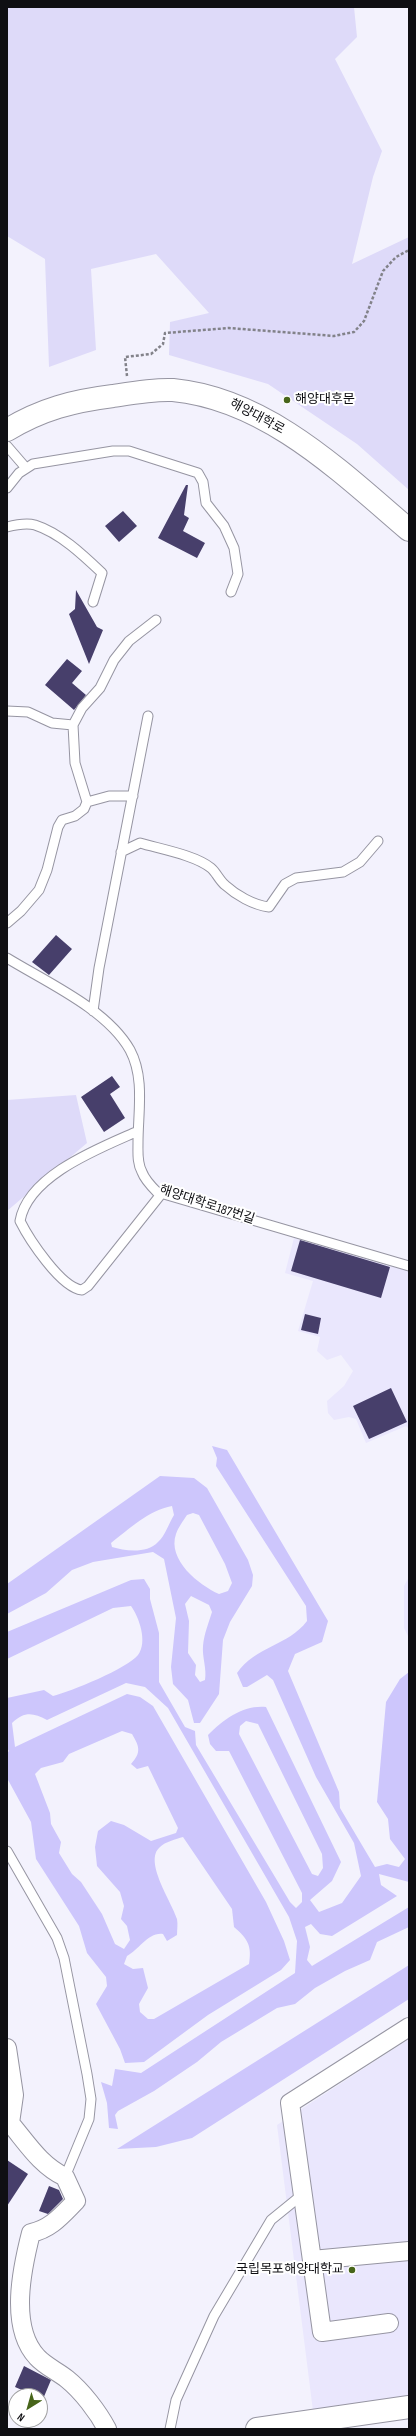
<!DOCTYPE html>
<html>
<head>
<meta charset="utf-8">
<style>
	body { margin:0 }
	#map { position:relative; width:416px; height:2436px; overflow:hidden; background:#f3f2fd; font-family:"Sofia Sans Condensed",sans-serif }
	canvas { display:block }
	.frame { position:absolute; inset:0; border:8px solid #0f0f13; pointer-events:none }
	.north { position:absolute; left:8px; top:2388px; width:40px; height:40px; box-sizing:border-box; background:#fff; border:1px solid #9f9fa1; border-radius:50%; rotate:217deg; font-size:11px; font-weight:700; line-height:16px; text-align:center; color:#0f0f13 }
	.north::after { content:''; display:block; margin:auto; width:14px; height:18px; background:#47651a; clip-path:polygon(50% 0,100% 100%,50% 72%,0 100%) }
</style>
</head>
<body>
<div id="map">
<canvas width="416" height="2436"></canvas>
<div class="frame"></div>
<div class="north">N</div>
</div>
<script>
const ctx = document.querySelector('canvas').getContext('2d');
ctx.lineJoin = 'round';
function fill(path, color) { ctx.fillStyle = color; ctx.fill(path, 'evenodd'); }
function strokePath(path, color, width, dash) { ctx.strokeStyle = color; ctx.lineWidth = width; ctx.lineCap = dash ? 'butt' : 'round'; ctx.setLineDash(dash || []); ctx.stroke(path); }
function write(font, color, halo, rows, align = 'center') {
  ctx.font = font + ' "Sofia Sans Condensed","Noto Sans KR",sans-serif'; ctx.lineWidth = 4; ctx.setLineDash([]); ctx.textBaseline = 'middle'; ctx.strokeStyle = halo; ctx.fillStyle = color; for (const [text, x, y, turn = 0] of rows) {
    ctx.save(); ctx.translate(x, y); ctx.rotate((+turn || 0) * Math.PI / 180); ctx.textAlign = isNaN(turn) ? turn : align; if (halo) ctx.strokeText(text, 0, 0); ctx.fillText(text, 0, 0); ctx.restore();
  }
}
fill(new Path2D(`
	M294 1238 409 1270V1429L406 1426 366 1443 356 1419 349 1417 334 1420 328 1413 327 1401 344 1386 353 1371 341 1355 327 1360 317 1351 320 1337 298 1331 313 1281 285 1273Z
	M409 1577V1638L404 1628V1586Z
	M409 2039V2415L315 2427 277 2125Z`), '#eae7fd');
fill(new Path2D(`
	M7 7H354L357 37 335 59 382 151 373 177 352 264 409 237V490L357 444 268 384 169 355 170 322 209 313 156 254 91 269 96 350 49 367 45 259 7 236Z
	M76 1095 87 1143 7 1211V1100Z`), '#dedaf9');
fill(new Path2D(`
	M212 1446 227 1450 328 1621 322 1642 295 1654 288 1671 339 1792 340 1808 375 1867 387 1864 399 1867 405 1859 390 1839 388 1819 377 1802 386 1702 400 1679 409 1672V1882L379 1874 381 1885 397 1896 332 1936 320 1934 311 1924 305 1927 310 1947 307 1960 312 1966 409 1907V1927L377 1942 370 1960 345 1971 315 1988 295 2004 277 2008 221 2042 197 2062 154 2091 118 2111 115 2115 118 2129 109 2128 107 2103 101 2082 112 2086 115 2069 141 2073 295 1973 297 1941 289 1917 168 1708 145 1687 126 1683 47 1720C33 1713 25 1711 12 1723L15 1747 127 1694 140 1697 153 1706 266 1902 284 1941 290 1960 281 1970 208 2015 144 2062 125 2063 120 2049 96 2004 107 1986 106 1977 87 1953 79 1926 36 1859 31 1822 7 1778V1753L9 1751 7 1748V1698L44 1690 53 1696C70 1692 128 1668 138 1655 148 1642 139 1617 131 1606L113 1608 7 1659V1632L131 1580 144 1579 150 1589V1599L159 1633V1682L185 1727 195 1731 196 1745 290 1902 296 1908 302 1902V1893L229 1751H216L210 1744 208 1735C224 1719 243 1705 266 1707L341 1862 332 1881 310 1900 319 1912 342 1903 361 1876 354 1843 316 1777 273 1680 267 1675 247 1687H243L237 1673C256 1646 288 1646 307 1621L306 1606 216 1466 217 1458ZM246 1721 258 1724 322 1854 323 1868 318 1876 312 1874 239 1734 240 1726ZM122 1731 132 1734C139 1746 142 1752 131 1764L137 1769 148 1766 178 1828 176 1833 151 1841 124 1825 111 1821 98 1831 95 1847 97 1866 120 1892 124 1906 121 1919 127 1926 130 1940 124 1949 115 1944 102 1914 81 1882 72 1874 59 1853 61 1842 51 1824 50 1813 35 1774 41 1768 63 1762 69 1754ZM183 1837 232 1909 234 1927C248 1939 252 1946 249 1964L154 2019H148L140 2012 139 2004 148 1988 143 1968 133 1969 124 1964 127 1956C139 1950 148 1932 163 1934L167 1941 177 1935C177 1930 178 1924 177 1919 172 1902 143 1861 160 1847 165 1842 176 1839 183 1837Z
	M160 1476 194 1478 207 1488 248 1560 253 1575 252 1586 230 1622 223 1640 219 1694 200 1723H194L188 1700 173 1684 171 1667 176 1618 164 1559 153 1552 93 1562 72 1570 46 1593 7 1614V1584ZM172 1506 174 1515C169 1523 165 1536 158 1542 147 1554 125 1551 112 1547L111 1543C129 1529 149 1510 172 1506ZM193 1513 199 1515 225 1564 232 1583 228 1591 219 1594C199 1585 167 1560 176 1534 178 1528 183 1521 187 1515ZM191 1596 209 1605 212 1612C209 1622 204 1634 203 1646 202 1657 207 1669 205 1680L200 1682 195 1675 196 1665 188 1653 189 1621 185 1604Z
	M409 1965V1999L192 2138 156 2147 117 2149Z`), '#cdc6fc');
fill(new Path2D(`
	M186 485H188L184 515 189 518 183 531 205 543 197 558 158 538Z
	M123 511 137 526 119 542 105 526Z
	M76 590 97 627 103 630 89 664 69 614 75 609Z
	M67 659 82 671 72 683 86 695 74 710 45 685Z
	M56 935 72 949 49 975 32 962Z
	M112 1076 120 1087 110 1094 125 1118 104 1132 81 1097Z
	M300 1240 390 1267 381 1298 291 1271Z
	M305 1314 321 1318 318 1334 301 1330Z
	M391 1388 407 1422 369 1439 353 1406Z
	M7 2160 28 2174 7 2206Z
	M49 2186 59 2190 63 2199 48 2214 39 2211Z
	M24 2366 51 2380 43 2399 15 2387Z`), '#473f6b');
const service = new Path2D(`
	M7 446 26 468
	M7 488 19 473 33 464 113 451H129L198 473 203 482 206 503 224 526 234 548 238 574 231 592
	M7 527C15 525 27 523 35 525 60 533 83 555 102 573L93 602
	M7 711 28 712 52 723 73 725
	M87 802 109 796H133
	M121 852 140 843C160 849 195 855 211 868 216 872 219 880 225 885 236 895 253 905 269 907L285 884 296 878 343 872 360 862 378 841
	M7 923 21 911 39 890 47 870 58 827 62 820 75 816 84 809 87 802 75 763 73 725 82 708 100 688 114 660 129 641 156 620
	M7 958C46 982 107 1009 130 1050 145 1078 138 1112 138 1143 138 1153 137 1163 142 1172 145 1180 151 1186 157 1192L409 1266
	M93 1011 99 968 148 716
	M138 1131C100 1148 28 1175 20 1221 29 1239 61 1288 82 1290L88 1286 162 1193
	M7 1851 57 1938 64 1958 87 2074 91 2099 89 2119 65 2177
	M170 2429 176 2400 214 2316 271 2220 303 2194`);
const minor = new Path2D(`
	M7 2048 14 2095 10 2123C27 2143 40 2165 65 2177L76 2201C62 2215 51 2229 31 2233 22 2268 9 2327 37 2357 45 2366 57 2371 67 2379 82 2391 98 2412 107 2429
	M312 2260 409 2251
	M389 2323 322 2332 290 2103 409 2027`);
const tertiary = new Path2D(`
	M7 430C42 409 73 401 113 396 132 393 154 389 173 390 267 399 341 472 409 530`);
const primary = new Path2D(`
	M257 2429 409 2407`);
strokePath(service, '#9695a2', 11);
strokePath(minor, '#9695a2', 20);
strokePath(tertiary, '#9695a2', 24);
strokePath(primary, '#9695a2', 24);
strokePath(new Path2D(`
	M127 376 125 357 151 354 163 344 165 333 229 328 334 336 354 332 364 321 383 271 396 257 409 250`), '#828289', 2.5, [3, 2]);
strokePath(service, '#fff', 9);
strokePath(minor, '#fff', 18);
strokePath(tertiary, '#fff', 22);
strokePath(primary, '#fff', 22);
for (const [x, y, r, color] of [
	[287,400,4,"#47651a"],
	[352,2270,4,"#47651a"]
]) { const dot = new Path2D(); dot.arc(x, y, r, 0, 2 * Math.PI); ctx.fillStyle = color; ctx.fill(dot); strokePath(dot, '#fff', 1.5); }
write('13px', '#0f0f13', '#fff', [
	["해양대후문",295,400],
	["국립목포해양대학교",344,2270,"right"]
], 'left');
write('13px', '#0f0f13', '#fff', [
	["해양대학로",257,417,28],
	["해양대학로187번길",207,1205,18]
]);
</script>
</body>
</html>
